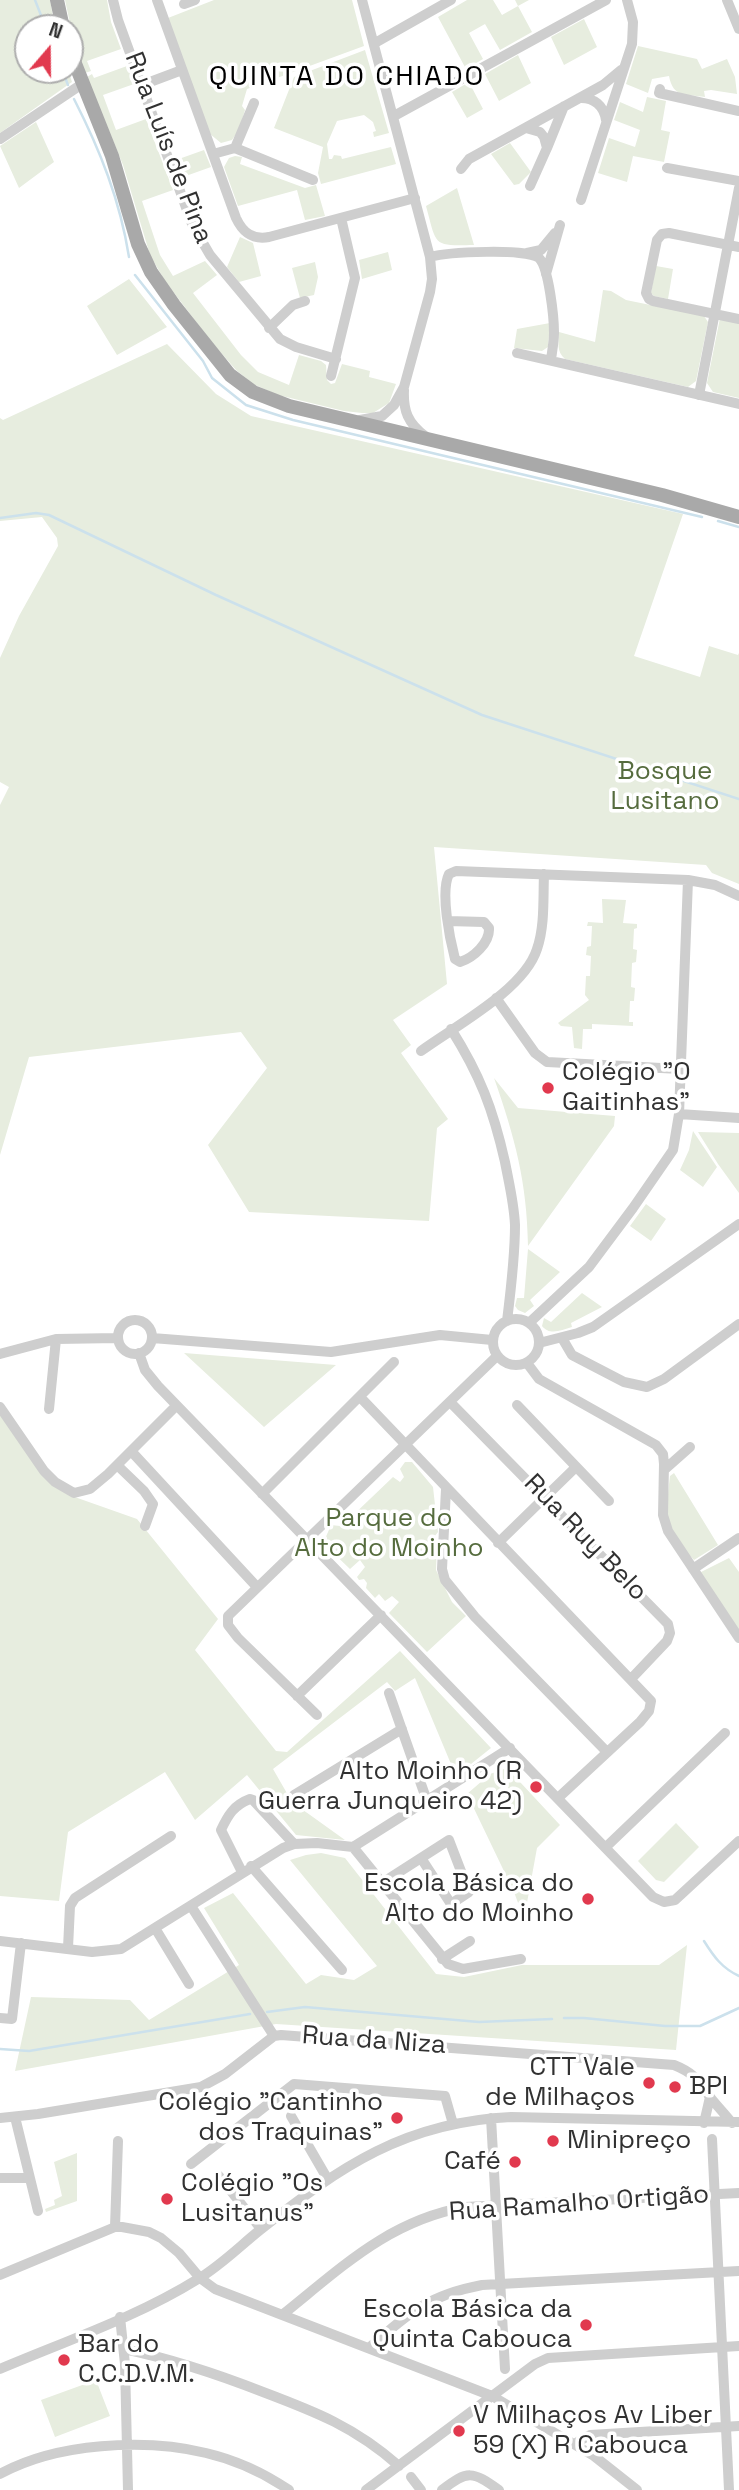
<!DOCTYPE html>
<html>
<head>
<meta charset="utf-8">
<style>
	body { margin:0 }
	#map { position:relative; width:739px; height:2490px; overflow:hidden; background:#fff; font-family:"Space Grotesk",sans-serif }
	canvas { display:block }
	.north { position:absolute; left:14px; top:14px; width:70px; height:70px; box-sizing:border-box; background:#fff; border:2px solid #adadad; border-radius:50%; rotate:20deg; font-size:19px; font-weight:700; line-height:28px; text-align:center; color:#313131 }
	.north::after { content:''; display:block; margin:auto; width:24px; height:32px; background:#e1394e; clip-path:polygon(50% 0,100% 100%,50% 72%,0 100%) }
</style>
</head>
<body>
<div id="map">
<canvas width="739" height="2490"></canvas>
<div class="north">N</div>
</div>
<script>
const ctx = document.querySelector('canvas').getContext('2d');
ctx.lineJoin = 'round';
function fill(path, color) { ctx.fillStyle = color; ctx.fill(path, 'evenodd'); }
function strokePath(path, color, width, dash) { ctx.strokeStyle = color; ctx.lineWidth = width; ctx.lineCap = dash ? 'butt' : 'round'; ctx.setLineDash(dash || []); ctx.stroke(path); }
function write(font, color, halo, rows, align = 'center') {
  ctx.font = font + ' "Space Grotesk",sans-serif'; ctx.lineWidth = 7; ctx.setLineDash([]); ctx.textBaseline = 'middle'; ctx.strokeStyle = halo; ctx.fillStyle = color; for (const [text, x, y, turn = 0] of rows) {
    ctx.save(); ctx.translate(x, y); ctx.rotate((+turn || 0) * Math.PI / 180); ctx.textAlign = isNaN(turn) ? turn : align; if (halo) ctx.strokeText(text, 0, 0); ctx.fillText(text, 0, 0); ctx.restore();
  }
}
fill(new Path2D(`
	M0 0H50L55 28H28V70H68L72 82 0 133Z
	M65 0H107L111 22 121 49 87 61 91 71 85 73 75 47Z
	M214 0H352L364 46 247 89 242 106 245 110 239 130 232 140 221 143 210 134 168 18Z
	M467 0H493L502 15 518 6 515 0H529L518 6 532 32 500 50 485 24 469 33 483 59 466 69 438 17Z
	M584 19 597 47 564 65 551 37Z
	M638 46 697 59 702 69 727 59 735 77 737 94 711 90 704 91 705 97C686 94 673 98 669 76L652 79 648 93 626 84Z
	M365 50 389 133 374 137 373 132 376 131 373 122 364 115 337 121 327 144 329 159H332L334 155 341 156 342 159 391 147 396 164 321 184 318 173 323 147 274 128 294 77Z
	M518 55 531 83 499 101 485 74Z
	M127 66 134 84 103 95 116 130 146 119 173 190 142 201 160 255 173 276 205 261 217 275 193 293 241 355 258 372 289 385 299 355 321 361 326 365 327 380 331 384 335 383 342 364 370 371 369 377 396 384 389 403 373 413H362L344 411 278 395 253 384 236 370 210 340 165 281 150 255 123 165 87 77 92 74 94 78Z
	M469 82 483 109 467 118 452 92Z
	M647 97 666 101 661 130 670 132 664 162 633 156 627 182 598 173 609 138 635 147 640 130 614 120 620 102 643 112Z
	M36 122 54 162 19 188 0 146Z
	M510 143 531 172 519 184 514 185 491 154Z
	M204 150 211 167 183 177 176 160Z
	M235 156 242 157 240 164 305 188 316 185 325 216 305 220 297 190 238 206 224 167 229 158Z
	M457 188 474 245C432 246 437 246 426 206Z
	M240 237 253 243 261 276 239 282 227 267Z
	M388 252 392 270 362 279 359 260Z
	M315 262 318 277 314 295 300 298 292 268Z
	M656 266 673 269 668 299 654 296 651 293Z
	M129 279 167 327 117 355 87 306Z
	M603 290 611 291 626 300 704 316 708 322 696 381 688 387 565 359C556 351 559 343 559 332L595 342Z
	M720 318 739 324V398L713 392 707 383Z
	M550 323 548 347 542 351 514 348 517 329Z
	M167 344 216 394 251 416 683 514 634 656 700 677 709 646 738 655 739 653V884L712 873 706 865 434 847 447 984 393 1020 411 1045 401 1053 448 1119 437 1128 429 1221 249 1212 208 1145 267 1068 241 1032 29 1057 0 1155V805L9 787 0 782V658L19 616 58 546 57 538 42 517 0 521V418L3 420Z
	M602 899 626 900 623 923 637 924V928L634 929 633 949 637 950 636 962 632 963 631 987 635 988 634 1001H630L629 1022H633V1026L592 1024V1029H583L582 1049 574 1048 572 1027 561 1026 558 1023 589 1000 585 995 586 976H590L591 956 586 955 587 947 591 946 592 926H587L588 922 603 923Z
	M494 1078 518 1108 615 1116 614 1126 528 1246C527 1182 515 1138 494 1078Z
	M693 1131 717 1167 703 1187 680 1170 689 1150Z
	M698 1132 739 1133V1193L718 1164Z
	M646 1204 666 1219 651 1241 630 1226Z
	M528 1249 560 1272 530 1300 534 1306 525 1313 518 1310 515 1306 517 1298H524Z
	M582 1293 602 1307 571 1323 572 1327C561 1330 550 1336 542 1326L544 1318 551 1322Z
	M184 1353 336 1365 264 1427Z
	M0 1410 69 1495 137 1519 218 1619 195 1650 276 1751 287 1752 400 1651 491 1748 456 1776 415 1678 395 1691 387 1682 273 1769 292 1802 345 1840 296 1835 247 1775 195 1820 165 1772 68 1832 59 1901 0 1896Z
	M405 1462H412L433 1487 438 1532 424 1550 427 1551 437 1547 436 1570 452 1602 466 1616 427 1652 389 1613 399 1602 392 1596 385 1601 379 1594 375 1598 366 1588 367 1583 364 1579 359 1580 357 1577 365 1567 360 1560 350 1569 325 1545V1539L331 1525 340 1526 348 1520 393 1477 400 1482 404 1477 400 1469Z
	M674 1473 718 1545 694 1560C665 1530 665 1516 670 1476Z
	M729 1558 739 1572V1633L699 1573Z
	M507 1768 560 1825 537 1848 524 1919 514 1892 467 1794 490 1774Z
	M676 1823 699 1847 664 1882 656 1880 638 1861Z
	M321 1853 345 1858 436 1974 464 1977 522 1965H659L687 1945 676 2050 276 2024 15 2071 31 1997 130 2000 149 2020 239 1965 204 1908 233 1893 306 1984 321 1975 354 1980 377 1966 290 1860 306 1855Z
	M77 2153V2201L46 2212 45 2209 55 2205 54 2200 62 2196 54 2162Z
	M96 2380 110 2416 55 2437 41 2400Z`), '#e7eddf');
strokePath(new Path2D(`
	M35 0 46 28
	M62 70 68 85
	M74 99C100 150 120 200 129 257
	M135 275 203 361 212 378 246 405 293 420 702 517
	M0 518 36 513 49 515 216 595 482 715 739 799
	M718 521 739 527
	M704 1941C714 1957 722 1968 739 1976
	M267 2012 305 2007 479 2022 552 2019
	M564 2018H584L665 2026H700L739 2008
	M0 2049 29 2051 250 2014`), '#cce1ec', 2.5);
strokePath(new Path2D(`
	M113 0 118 20 192 224 210 255 280 339 296 347 336 359
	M157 0 236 218C243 233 253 240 269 237L415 198
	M727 0 739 29
	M184 4 195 0
	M375 43 451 0
	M142 85 182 70
	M660 89 659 93 739 111
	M579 98C594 97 604 106 606 120
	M394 116 606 0
	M526 128 540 132 544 137 547 148 530 186
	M0 139 82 84
	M235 148 254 103
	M547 148 564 106
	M213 154 235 148 313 180
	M667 168 739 181
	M461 169 469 159 603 85 621 70
	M581 200 632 44 633 22 627 0
	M739 247 669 233 662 234 657 240 646 293 649 299 653 301 739 319
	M527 253 541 250 555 233
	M430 257C447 252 527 248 539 258 549 268 554 318 554 333 554 342 552 351 551 360
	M546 274 560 225
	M269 328 293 305 305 301
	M517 353 739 404
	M331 376 355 278 341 218
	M404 390C403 411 408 423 425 436
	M699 395 739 188
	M360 420 382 416 394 405 404 387 430 292 432 279 430 257 362 0
	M448 921 484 922 489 928C490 943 473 958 460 962L455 959C450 940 440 892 449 874L456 871 688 880 715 885 739 896
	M496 998 535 1053 547 1062 680 1069
	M451 1029C480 1075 493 1109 505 1162 509 1183 514 1203 515 1225 515 1257 511 1289 507 1321
	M421 1051C455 1026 524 990 537 949 545 926 543 898 544 874
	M679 1114 739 1118
	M493 1342a23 23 0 1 1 46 0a23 23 0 1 1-46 0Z
	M118 1337a17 17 0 1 1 34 0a17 17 0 1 1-34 0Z
	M529 1323 589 1267 633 1208 673 1150 679 1114 688 880
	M152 1338 331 1352 440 1335 492 1340
	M562 1338 572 1355 624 1382 647 1387 664 1379 739 1324
	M539 1343 578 1333 593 1327 739 1224
	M139 1353 145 1370 158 1386 653 1897 664 1902 675 1900 739 1841
	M0 1354 56 1339 118 1338
	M527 1363 539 1379 656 1445 663 1454 664 1464 663 1515 668 1531 739 1638
	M360 1397 651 1701 649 1711 640 1722 558 1798
	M450 1402 668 1624 670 1633 667 1641 631 1679
	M517 1405 609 1501
	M0 1407 44 1471 55 1482 74 1493 90 1489 108 1474 176 1406
	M49 1409 56 1339
	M131 1451 257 1587
	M117 1465 144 1491 153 1504 145 1526
	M664 1470 690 1447
	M446 1489 442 1569 445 1580 475 1617 607 1752
	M262 1494 394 1362
	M498 1543 576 1467
	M693 1569 739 1538
	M389 1693 427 1801
	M297 1696 381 1615
	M317 1715 238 1638 228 1625V1616L497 1356
	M294 1795 402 1729
	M353 1847 448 1964 463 1969 521 1959
	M606 1847 725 1733
	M251 1866 342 1970
	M242 1872 221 1830C228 1815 234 1805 250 1799L253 1800 294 1844
	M382 1883 449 1840 469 1892 451 1904 421 1858
	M191 1906 274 2036
	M155 1928 189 1984
	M0 1941 92 1952 121 1949 283 1848 294 1844 317 1843 353 1847 510 1748
	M68 1948 70 1906 75 1898 171 1836
	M442 1959 470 1941
	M0 2018 12 2019 21 1943
	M291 2116 327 2178
	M15 2117 38 2211
	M0 2118 38 2114 201 2087 225 2074 274 2036 281 2035 674 2065C694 2073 698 2080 710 2097 717 2106 725 2114 732 2123
	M491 2118 505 2369
	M704 2123 710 2097
	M712 2139 729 2490
	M191 2164 294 2084 445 2096 453 2124
	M219 2176 261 2229
	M0 2178H29
	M115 2227 118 2141
	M0 2275 115 2227H122L149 2232 161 2238 179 2253 200 2278 215 2289 492 2396 594 2456 637 2490
	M282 2315C341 2268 388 2221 465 2207L739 2193
	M120 2317 125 2364 128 2490
	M369 2348C408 2313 429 2295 482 2285L739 2271
	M124 2349C172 2359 217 2374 263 2392 316 2412 355 2427 399 2466
	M0 2369C66 2341 137 2317 198 2279 220 2266 240 2246 260 2230 341 2166 405 2122 511 2117L739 2122
	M574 2444 590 2435 739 2426
	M0 2474C56 2443 145 2438 206 2453 236 2460 264 2473 289 2490
	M411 2477 421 2490
	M366 2490 535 2364 548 2358 739 2346
	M442 2490C468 2470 472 2471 499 2490`), '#cecece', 10);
strokePath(new Path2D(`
	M57 0 63 28
	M70 51 112 156 138 244 151 272 174 305 230 375 253 392 289 406 662 495 739 517`), '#a9a9a9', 14);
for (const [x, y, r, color] of [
	[548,1088,7,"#e1394e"],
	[536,1787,7,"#e1394e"],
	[588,1899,7,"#e1394e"],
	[649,2083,7,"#e1394e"],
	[675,2087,7,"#e1394e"],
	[397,2118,7,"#e1394e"],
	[553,2141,7,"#e1394e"],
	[515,2162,7,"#e1394e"],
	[167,2199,7,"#e1394e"],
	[586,2325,7,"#e1394e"],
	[64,2360,7,"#e1394e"],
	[459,2431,7,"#e1394e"]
]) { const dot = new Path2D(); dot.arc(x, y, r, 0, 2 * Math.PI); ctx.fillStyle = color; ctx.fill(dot); strokePath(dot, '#fff', 2.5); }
write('26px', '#313131', '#fff', [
	["Rua Luís de Pina",168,148,69],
	["Rua Ruy Belo",585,1538,46],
	["Rua da Niza",374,2041,4],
	["Rua Ramalho Ortigão",579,2204,-4]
]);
write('26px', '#566c3e', '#fff', [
	["Bosque",665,772],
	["Lusitano",665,802],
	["Parque do",389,1519],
	["Alto do Moinho",389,1549]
]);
write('26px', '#313131', '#fff', [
	["Colégio \"O",562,1073],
	["Gaitinhas\"",562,1103],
	["Alto Moinho (R",522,1772,"right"],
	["Guerra Junqueiro 42)",522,1802,"right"],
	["Escola Básica do",574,1884,"right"],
	["Alto do Moinho",574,1914,"right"],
	["CTT Vale",635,2068,"right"],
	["de Milhaços",635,2098,"right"],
	["BPI",689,2087],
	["Colégio \"Cantinho",383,2103,"right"],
	["dos Traquinas\"",383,2133,"right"],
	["Minipreço",567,2141],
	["Café",501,2162,"right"],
	["Colégio \"Os",181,2184],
	["Lusitanus\"",181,2214],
	["Escola Básica da",572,2310,"right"],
	["Quinta Cabouca",572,2340,"right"],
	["Bar do",78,2345],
	["C.C.D.V.M.",78,2375],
	["V Milhaços Av Liber",473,2416],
	["59 (X) R Cabouca",473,2446]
], 'left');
ctx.letterSpacing = '2px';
write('28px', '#000', '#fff', [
	["QUINTA DO CHIADO",347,77]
]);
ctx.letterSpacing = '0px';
</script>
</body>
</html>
